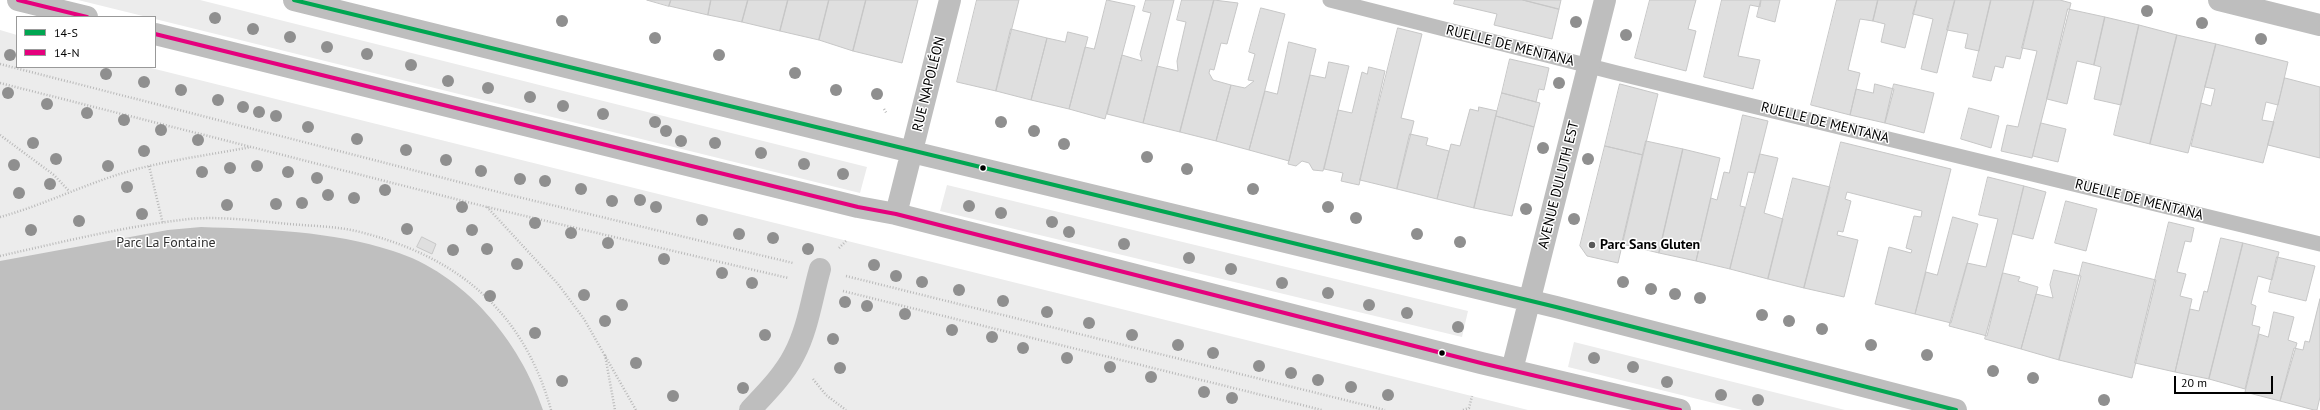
<!DOCTYPE html>
<html>
<head>
<meta charset="utf-8">
<style>
	body { margin:0 }
	#map { position:relative; width:2320px; height:410px; overflow:hidden; background:#fff; font-family:"PT Sans",sans-serif }
	canvas { display:block }
	.legend { position:absolute; left:16px; top:16px; width:140px; height:52px; box-sizing:border-box; background:#fff; border:1px solid #999; margin:0; padding:5px 7px; list-style:none; font-size:12px; color:#000 }
	.legend li { display:flex; align-items:center; gap:8px; height:20px }
	.legend b { width:20px; border:1px solid #999 }
	.scale { position:absolute; left:2174px; top:376px; width:99px; height:18px; box-sizing:border-box; border:2px solid #000; border-top:0; padding-left:5px; font-size:12px; line-height:14px; white-space:nowrap; color:#000; -webkit-text-stroke:3px #fff; paint-order:stroke }
</style>
</head>
<body>
<div id="map">
<canvas width="2320" height="410"></canvas>
<ul class="legend">
<li><b style="height:5px;background:#00a651"></b>14-S</li>
<li><b style="height:5px;background:#e5007d"></b>14-N</li>
</ul>
<div class="scale">20 m</div>
</div>
<script>
const ctx = document.querySelector('canvas').getContext('2d');
ctx.lineJoin = 'round';
function fill(path, color) { ctx.fillStyle = color; ctx.fill(path, 'evenodd'); }
function strokePath(path, color, width, dash) { ctx.strokeStyle = color; ctx.lineWidth = width; ctx.lineCap = dash ? 'butt' : 'round'; ctx.setLineDash(dash || []); ctx.stroke(path); }
function write(font, color, halo, rows, align = 'center') {
  ctx.font = font + ' "PT Sans",sans-serif'; ctx.lineWidth = 3; ctx.setLineDash([]); ctx.textBaseline = 'middle'; ctx.strokeStyle = halo; ctx.fillStyle = color; for (const [text, x, y, turn = 0] of rows) {
    ctx.save(); ctx.translate(x, y); ctx.rotate((+turn || 0) * Math.PI / 180); ctx.textAlign = isNaN(turn) ? turn : align; if (halo) ctx.strokeText(text, 0, 0); ctx.fillText(text, 0, 0); ctx.restore();
  }
}
fill(new Path2D(`
	M78 0H200L867 167 860 193 155 19V17H147Z
	M0 30 17 35V67H147L1528 410H0Z
	M947 185 1468 311 1462 337 940 211Z
	M1574 342 1845 410H1742L1568 367Z`), '#ececec');
fill(new Path2D(`
	M201 227C264 229 332 231 393 251 464 273 520 341 543 410H0V261L168 230Z`), '#bfbfbf');
const building = new Path2D(`
	M647 0H671L669 6Z
	M671 0H711L708 15 669 6Z
	M711 0H748L742 22 708 15Z
	M748 0H788L780 31 742 22Z
	M788 0H829L819 40 780 31Z
	M829 0H866L853 51 819 40Z
	M866 0H918L902 63 853 51Z
	M977 0H1019L996 91 957 82Z
	M1107 0 1135 6 1105 119 1069 109 1085 47 1094 49Z
	M1146 0H1174L1143 123 1107 114 1122 55 1142 61 1140 54 1151 13 1143 11Z
	M1182 0H1214L1180 132 1143 123 1157 66 1178 71 1177 61 1186 22 1177 20Z
	M1214 0 1238 3 1227 44 1221 43 1214 70 1210 69 1209 73 1213 80 1231 85 1216 141 1180 132Z
	M1455 0H1523L1559 9 1552 39 1494 25 1497 14 1454 4Z
	M1523 0H1561L1559 9Z
	M1650 0H1696L1688 29 1696 31 1686 71 1635 58Z
	M1722 0H1761L1760 7 1750 5 1738 56 1760 60 1753 89 1704 77Z
	M1761 0H1780L1775 22 1757 17Z
	M1837 0H1878L1873 21 1860 19 1848 70 1860 73 1850 115 1811 105Z
	M1878 0H1917L1905 48 1881 42 1885 24 1873 21Z
	M1917 0H1955L1937 73 1921 69 1933 19 1913 14Z
	M1955 0H1991L1979 51 1965 48 1968 34 1947 30Z
	M1991 0H2034L2020 59 2006 56 2003 68 1995 66 1991 81 1973 77Z
	M2034 0H2060L2071 3 2032 158 2001 151 2007 125 2018 127 2037 51 2022 48Z
	M1261 8 1285 14 1249 150 1216 141 1231 85 1245 88 1254 81 1248 80 1255 54 1249 52Z
	M2068 9 2105 17 2094 65 2077 61 2067 104 2047 99Z
	M2105 17 2139 25 2121 105 2094 99 2101 67 2094 65Z
	M2139 25 2177 35 2150 144 2114 135Z
	M1398 28 1422 34 1401 118 1414 121 1397 189 1360 180Z
	M1011 29 1047 38 1031 100 996 91Z
	M1068 32 1088 37 1069 109 1031 100 1047 38 1065 42Z
	M2177 35 2216 44 2188 153 2150 144Z
	M1289 42 1316 49 1289 161 1249 150 1265 91 1277 94Z
	M2216 44 2288 62 2278 105 2266 102 2262 120 2274 122 2263 163 2191 146 2201 103 2211 106 2215 89 2205 87Z
	M1510 59 1549 68 1544 90 1539 89 1536 102 1502 93Z
	M1329 62 1349 66 1323 171 1313 170 1309 163 1302 161 1296 166 1288 164 1310 75 1325 78Z
	M1369 67 1385 71 1359 185 1341 181 1343 173 1324 169 1338 110 1352 113 1362 72 1367 74Z
	M2285 78 2320 87V158L2268 145Z
	M1620 84 1658 94 1643 155 1605 146Z
	M1875 84 1894 89 1885 123 1850 115 1856 89 1873 93Z
	M1894 84 1934 93 1924 133 1885 123Z
	M1502 93 1540 103 1534 127 1496 116Z
	M1479 107 1497 111 1474 208 1437 199 1451 144 1460 146 1470 109 1478 111Z
	M1969 108 1999 116 1991 148 1961 139Z
	M1743 115 1768 121 1755 173 1748 172 1740 206 1745 207 1730 269 1696 261 1711 198 1717 200 1724 172 1729 173Z
	M1496 116 1534 127 1512 216 1474 208Z
	M2041 123 2066 129 2058 162 2033 156Z
	M1410 134 1428 138 1426 145 1449 151 1437 199 1397 189Z
	M1646 141 1683 149 1659 253 1622 244Z
	M1841 142 1951 169 1915 314 1875 304 1889 247 1911 253 1912 250 1906 248 1914 216 1921 217 1922 211 1847 192 1845 199 1851 201 1843 232 1838 231 1837 235 1858 240 1844 297 1804 288Z
	M1605 146 1643 155 1618 263 1587 256 1580 246Z
	M1683 149 1720 158 1696 261 1659 253Z
	M1760 154 1778 158 1764 213 1783 219 1768 279 1730 269Z
	M1988 177 2024 186 1987 336 1949 326 1967 263 1986 267 1998 219 1979 215Z
	M1793 178 1830 187 1804 288 1768 279Z
	M2024 186 2046 192 2033 239 2013 234Z
	M2066 201 2097 209 2086 251 2055 243Z
	M1953 217 1978 224 1951 323 1915 314 1926 272 1937 275Z
	M2169 222 2194 228 2191 242 2185 241 2177 272 2186 274 2180 296 2192 299 2175 372 2135 363Z
	M422 237 436 244 432 254 417 247Z
	M2221 238 2243 243 2209 379 2175 372 2190 309 2199 311 2204 291 2207 292Z
	M2243 243 2279 252 2272 280 2258 276 2251 304 2256 306 2252 325 2260 327 2245 389 2209 379Z
	M2277 257 2315 266 2306 301 2269 292Z
	M2083 262 2156 280 2132 378 2059 360Z
	M2054 270 2081 276 2059 360 2021 349 2036 294 2053 298 2050 285Z
	M2003 273 2020 277 2018 281 2038 287 2021 349 1985 339Z
	M2320 299V397L2317 410H2314L2280 401 2294 348 2303 350 2305 341 2309 342Z
	M2274 312 2294 317 2288 340 2297 343 2280 401 2245 392 2259 334 2268 337Z`);
fill(building, '#dfdfdf');
strokePath(building, '#c7c7c7', 1);
strokePath(new Path2D(`
	M0 64 510 195 793 263
	M0 83 487 207 788 278
	M884 109 887 114
	M0 135 54 175 69 191
	M149 166 163 224
	M487 207 558 284 584 319 636 410
	M0 217C48 204 92 180 141 168 177 159 214 154 251 147
	M839 248 846 241
	M0 256C62 242 126 226 189 219 222 216 256 221 289 224 311 226 334 226 356 231 455 255 523 309 551 410
	M846 276 1385 410
	M843 291 1322 410
	M605 355 615 410
	M813 379 826 395 846 410
	M1463 410 1469 408 1472 396`), '#b9b9b9', 2.5, [1, 2]);
strokePath(new Path2D(`
	M1330 0 1617 73 2320 244`), '#bebebe', 15);
strokePath(new Path2D(`
	M750 410C766 393 784 375 794 355 808 329 812 297 820 269`), '#bebebe', 22);
strokePath(new Path2D(`
	M18 0 87 17
	M294 0 912 152 1556 307 1956 410
	M2219 0 2320 25
	M155 34 858 207 896 214 1481 363 1680 410
	M896 214 950 0
	M1512 370 1605 0`), '#bebebe', 22);
strokePath(new Path2D(`
	M294 0 1556 307 1956 410`), '#00a651', 4);
strokePath(new Path2D(`
	M18 0 87 17
	M155 34 858 207 896 214 1481 363 1680 410`), '#e5007d', 4);
ctx.fillStyle = '#8f8f8f';
for (const [x, y] of [
	[2147,11],
	[215,18],
	[562,21],
	[1576,22],
	[2202,23],
	[253,29],
	[1626,35],
	[290,37],
	[655,38],
	[2261,39],
	[327,47],
	[367,54],
	[10,55],
	[719,55],
	[411,65],
	[795,73],
	[106,74],
	[448,81],
	[144,82],
	[1559,83],
	[488,88],
	[181,90],
	[836,90],
	[8,93],
	[877,94],
	[530,97],
	[218,100],
	[47,104],
	[563,106],
	[243,107],
	[259,112],
	[87,113],
	[603,114],
	[276,116],
	[124,120],
	[655,122],
	[1001,122],
	[308,127],
	[161,130],
	[666,131],
	[1034,131],
	[357,139],
	[198,140],
	[681,141],
	[33,143],
	[715,143],
	[1064,144],
	[1543,148],
	[406,150],
	[144,151],
	[761,153],
	[1147,157],
	[56,159],
	[1588,159],
	[446,160],
	[804,164],
	[14,165],
	[108,166],
	[257,166],
	[230,168],
	[1187,169],
	[481,171],
	[202,172],
	[288,172],
	[843,174],
	[317,178],
	[520,179],
	[545,181],
	[50,184],
	[127,187],
	[581,189],
	[1253,189],
	[385,190],
	[19,193],
	[328,195],
	[354,198],
	[640,200],
	[612,201],
	[302,203],
	[276,204],
	[227,205],
	[969,206],
	[462,207],
	[656,207],
	[1328,207],
	[1526,209],
	[1001,213],
	[142,214],
	[1356,218],
	[1574,219],
	[702,220],
	[79,221],
	[1052,222],
	[535,223],
	[407,229],
	[31,230],
	[472,230],
	[1069,232],
	[571,233],
	[739,234],
	[1417,234],
	[773,238],
	[1460,242],
	[608,243],
	[1124,244],
	[487,249],
	[808,249],
	[453,250],
	[1189,258],
	[664,259],
	[517,264],
	[874,265],
	[1231,269],
	[722,273],
	[896,276],
	[922,282],
	[1623,282],
	[752,283],
	[1282,283],
	[1651,289],
	[959,290],
	[1328,293],
	[1675,294],
	[584,295],
	[490,296],
	[1700,298],
	[1003,301],
	[845,302],
	[622,305],
	[1369,305],
	[867,306],
	[1047,312],
	[1407,313],
	[905,314],
	[1762,315],
	[605,321],
	[1789,321],
	[1089,323],
	[1458,327],
	[1822,329],
	[952,330],
	[535,333],
	[765,335],
	[1132,335],
	[992,337],
	[833,339],
	[1178,345],
	[1871,345],
	[1023,348],
	[1213,353],
	[1927,355],
	[1067,358],
	[1594,358],
	[636,363],
	[1259,366],
	[1110,367],
	[1633,367],
	[840,368],
	[1993,371],
	[1291,373],
	[1151,377],
	[2033,378],
	[1318,380],
	[562,381],
	[1667,382],
	[1351,387],
	[743,388],
	[1204,392],
	[1388,395],
	[1721,395],
	[673,396],
	[1232,398],
	[1758,400],
	[2104,400]
]) { ctx.beginPath(); ctx.arc(x, y, 6, 0, 2 * Math.PI); ctx.fill(); }
for (const [x, y, r, color] of [
	[983,168,3.5,"#000"],
	[1592,245,4,"#595959"],
	[1442,353,3.5,"#000"]
]) { const dot = new Path2D(); dot.arc(x, y, r, 0, 2 * Math.PI); ctx.fillStyle = color; ctx.fill(dot); strokePath(dot, '#fff', 1.5); }
write('14px', '#000', '#fff', [
	["RUELLE DE MENTANA",1510,46,14],
	["RUE NAPOLÉON",929,84,-76],
	["RUELLE DE MENTANA",1825,123,14],
	["AVENUE DULUTH EST",1559,185,-76],
	["RUELLE DE MENTANA",2139,200,14]
]);
write('14px', '#333', '#fff', [
	["Parc La Fontaine",166,243]
]);
write('bold 14px', '#000', '#fff', [
	["Parc Sans Gluten",1600,245]
], 'left');
</script>
</body>
</html>
